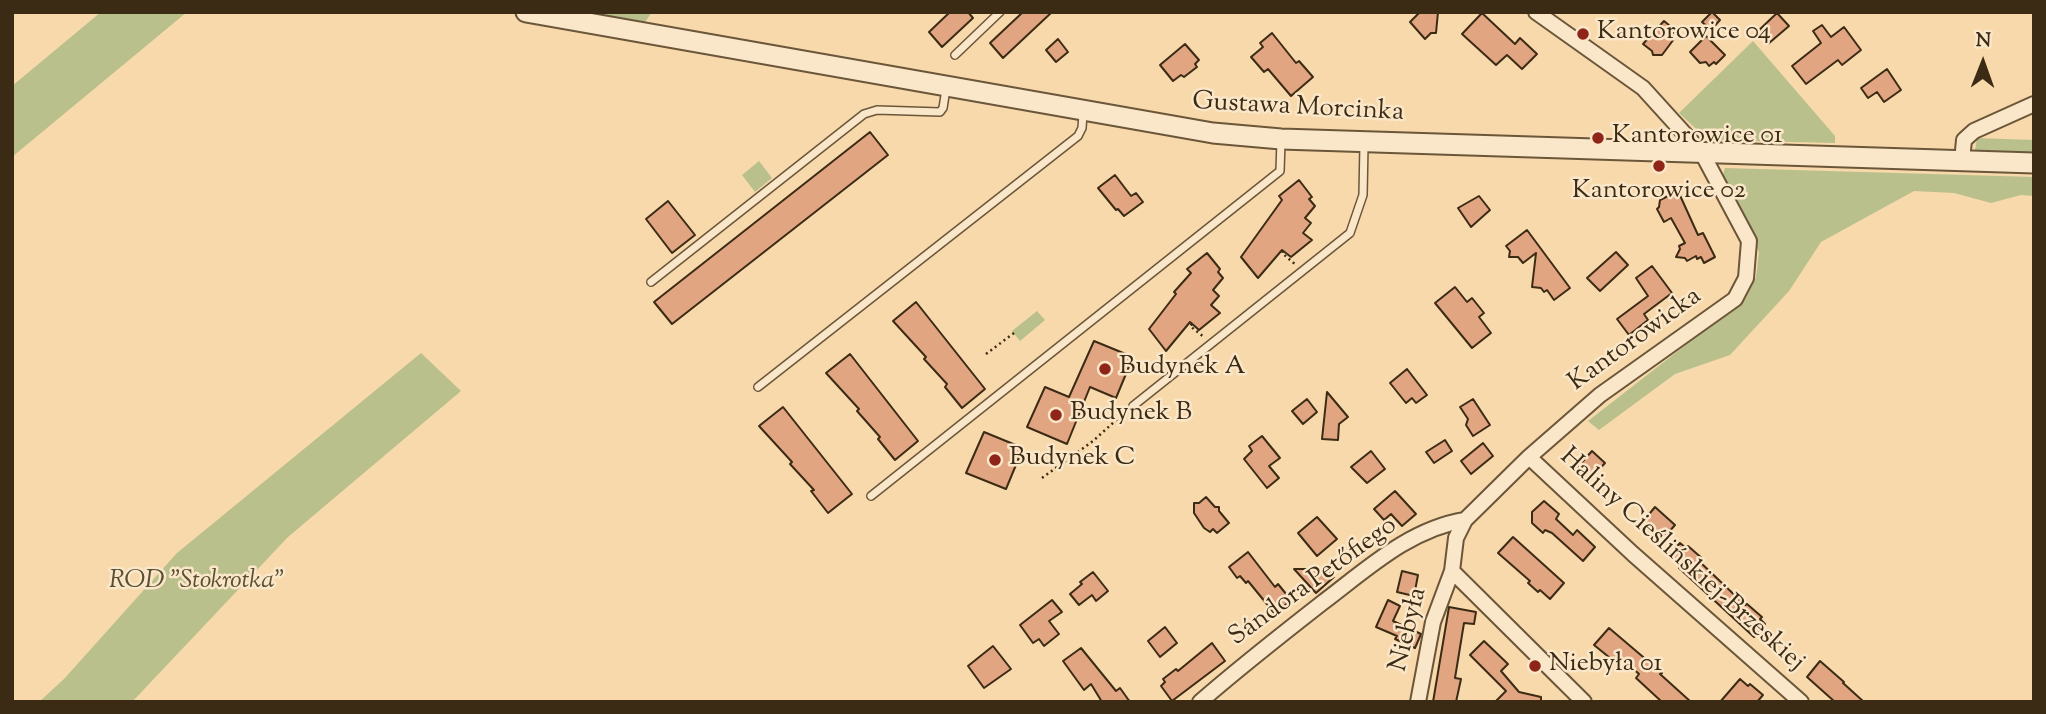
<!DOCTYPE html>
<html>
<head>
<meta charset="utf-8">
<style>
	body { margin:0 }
	#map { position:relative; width:2046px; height:714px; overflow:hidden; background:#f7d9ab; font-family:"Sorts Mill Goudy",serif }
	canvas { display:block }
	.frame { position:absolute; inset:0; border:14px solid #3c2b14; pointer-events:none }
	.north { position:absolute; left:1948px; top:28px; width:70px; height:70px; -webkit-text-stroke:5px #fae6c8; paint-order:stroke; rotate:1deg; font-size:19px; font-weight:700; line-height:28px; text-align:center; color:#3c2b14 }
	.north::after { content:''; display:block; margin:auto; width:24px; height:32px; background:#3c2b14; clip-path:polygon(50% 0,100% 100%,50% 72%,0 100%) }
</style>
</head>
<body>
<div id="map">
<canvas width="2046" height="714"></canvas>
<div class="frame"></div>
<div class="north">N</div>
</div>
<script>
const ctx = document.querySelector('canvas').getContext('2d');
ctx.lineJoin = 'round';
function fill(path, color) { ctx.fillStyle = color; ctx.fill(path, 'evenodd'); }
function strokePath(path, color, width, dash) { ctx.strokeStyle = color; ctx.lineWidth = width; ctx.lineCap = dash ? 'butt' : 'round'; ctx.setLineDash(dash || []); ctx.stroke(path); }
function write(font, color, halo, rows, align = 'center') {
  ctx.font = font + ' "Sorts Mill Goudy",serif'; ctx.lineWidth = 5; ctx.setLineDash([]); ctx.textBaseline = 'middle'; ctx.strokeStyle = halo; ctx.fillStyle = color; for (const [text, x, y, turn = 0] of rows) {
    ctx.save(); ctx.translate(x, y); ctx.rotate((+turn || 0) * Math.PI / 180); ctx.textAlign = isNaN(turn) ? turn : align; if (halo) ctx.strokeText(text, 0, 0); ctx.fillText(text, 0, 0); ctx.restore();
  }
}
fill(new Path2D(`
	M101 12H187L12 157V86Z
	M570 12H652L643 25Z
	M1753 41 1835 136V143L1708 140 1679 113Z
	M1977 138 2034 140V153L1975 150Z
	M759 161 772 178 755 192 742 175Z
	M1725 168 2034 177V196L2021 195 1991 203 1954 193 1914 191 1821 242 1789 291 1730 355 1675 374 1599 430 1588 421 1746 298 1756 277 1759 252 1723 175Z
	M1037 311 1045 320 1020 341 1012 331Z
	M421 353 461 391 288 537 132 702H39L64 679 177 553Z`), '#b9c08c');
const building = new Path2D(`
	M950 12H968L973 18 942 47 929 32Z
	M1023 12H1052L1003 58 990 43Z
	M1420 12H1438L1436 33H1431L1425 39 1410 22Z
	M1712 12 1720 20 1711 30 1702 22Z
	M1482 13 1515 44 1520 38 1537 54 1522 69 1507 55 1496 65 1462 34Z
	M1777 13 1789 26 1768 44 1757 32Z
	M1664 21 1675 30 1670 37 1674 39 1662 55H1653L1652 51 1643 44Z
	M1822 25 1831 37 1844 27 1861 50 1842 65 1838 60 1806 84 1792 66 1821 43 1813 31Z
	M1272 33 1296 63 1299 61 1313 77 1291 96 1268 69 1264 72 1251 57 1263 47 1260 43Z
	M1706 36 1725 55 1716 64 1714 62 1709 66 1706 62 1700 63 1690 52Z
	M1058 39 1068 52 1056 62 1046 50Z
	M1185 44 1199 60 1195 64 1197 67 1184 77 1181 75 1173 81 1160 65Z
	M1887 69 1901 90 1884 102 1877 92 1868 98 1861 88Z
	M870 132 888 155 672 324 654 302Z
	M1115 175 1131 196 1136 193 1143 202 1124 216 1118 209 1116 210 1098 188Z
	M1299 180 1312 197 1309 199 1315 206 1305 218 1311 223 1303 233 1312 240 1291 257 1282 250 1258 278 1241 257 1282 200 1279 196Z
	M1678 191 1698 235 1703 233 1715 257 1704 263 1701 257 1697 259 1696 256 1687 261 1685 258 1676 257 1680 249 1679 246 1685 243 1671 218 1664 222 1657 209 1659 207 1660 200Z
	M1479 196 1490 210 1471 227 1458 208Z
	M668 201 695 235 672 253 646 219Z
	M1527 230 1570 288 1554 300 1547 290 1544 292 1541 288 1532 287 1536 253 1523 263 1518 257H1509L1510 251 1506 246Z
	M1616 252 1628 265 1600 291 1587 278Z
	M1207 253 1220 269 1218 272 1223 278 1213 290 1219 296 1211 305 1220 313 1199 330 1190 322 1166 351 1149 329 1176 294 1174 292 1191 273 1187 269Z
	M1652 266 1672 293 1644 314 1648 320 1629 335 1617 319 1648 296 1636 278Z
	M1455 287 1467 302 1472 298 1484 313 1479 317 1491 333 1472 348 1435 303Z
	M916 302 985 389 962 408 945 387 947 384 924 359 926 357 893 321Z
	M1094 341 1133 357 1116 398 1090 387 1067 444 1027 427 1045 387 1069 397Z
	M850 354 918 441 895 460 878 439 880 437 857 411 859 409 826 373Z
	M1407 369 1427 395 1416 403 1412 398 1406 403 1390 383Z
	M1327 392 1348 417 1339 424 1338 440 1322 439Z
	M1307 399 1317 412 1303 424 1292 411Z
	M1473 399 1490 425 1473 436 1466 425 1468 419 1460 407Z
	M783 407 852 494 828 513 811 491 814 490 790 464 792 462 759 426Z
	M984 432 1023 448 1006 489 966 473Z
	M1262 436 1280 458 1269 466 1279 478 1267 488 1244 459 1252 451 1249 446Z
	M1445 440 1452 451 1434 463 1426 452Z
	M1483 443 1493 456 1471 474 1461 461Z
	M1371 451 1385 469 1367 483 1351 467Z
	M1592 451 1605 463 1589 481 1576 469Z
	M1395 491 1416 514 1402 526 1391 514 1384 520 1374 509Z
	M1206 497 1215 507H1219V511L1229 523 1217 533 1213 529 1210 532 1204 528 1194 513V503H1199Z
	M1544 501 1559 514 1556 519 1573 535 1577 530 1595 547 1583 561 1552 533 1545 530 1543 533 1532 523V512Z
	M1655 507 1675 525 1661 541 1641 524Z
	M1317 517 1337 539 1317 556 1298 533Z
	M1513 537 1564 583 1550 599 1540 590 1538 592 1528 583 1530 581 1498 553Z
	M1680 543 1686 548 1688 546 1704 560 1701 563 1745 605 1747 604 1762 617 1760 619 1765 624 1754 637 1679 568 1681 565 1669 555Z
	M1248 552 1275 587 1278 584 1291 600 1275 614 1248 581 1246 583 1240 576 1237 578 1229 567Z
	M1294 569H1327L1334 577 1316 593Z
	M1402 571 1418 575 1414 596 1397 592Z
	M1093 572 1108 591 1096 601 1092 595 1079 605 1070 594 1082 584 1080 582Z
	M1052 600 1062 612 1049 621 1059 634 1044 646 1039 639 1033 643 1020 625Z
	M1388 600 1400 606 1393 621 1421 634 1415 648 1395 639 1397 636 1376 627Z
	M1449 607 1476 612 1474 624 1464 623 1455 678 1461 679 1456 702H1433Z
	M1165 627 1177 643 1160 657 1148 641Z
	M1609 628 1662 673 1660 674 1691 702H1662L1636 678 1639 674 1620 657 1615 662 1594 645Z
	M1484 641 1508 664 1501 671 1519 692 1541 697V702H1495L1506 691 1470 655Z
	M1212 643 1225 661 1172 701 1161 686 1165 682 1163 679 1176 669 1178 671Z
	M993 646 1011 669 984 688 968 666Z
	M1081 648 1116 691 1120 688 1130 702H1102L1091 684 1084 690 1063 661Z
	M1820 661 1844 682 1843 683 1864 702H1835L1807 677Z
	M1740 679 1748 686 1750 684 1763 695 1757 702H1720Z`);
fill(building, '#e1a581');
strokePath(building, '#3c2b14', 2);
const service = new Path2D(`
	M955 55 1000 12
	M651 282 864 114 877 110 940 112 943 108 946 89
	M758 387 1078 136 1082 128 1083 114
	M1133 406 1350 233 1363 195 1364 145
	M871 496 1280 171 1281 141`);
const minor = new Path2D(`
	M1962 161 1964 140 1974 131 2034 104
	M1529 457 1633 554 1801 702
	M1452 571 1584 702
	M1200 702C1240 667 1281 635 1322 603 1366 570 1409 529 1465 520
	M1418 702 1433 622 1452 571 1456 538 1465 520 1529 457 1600 395 1735 299 1746 278 1749 241 1702 153 1643 88 1536 12`);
const tertiary = new Path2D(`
	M526 12 1213 133 1281 139 2034 163`);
strokePath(service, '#6b563a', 10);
strokePath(minor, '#6b563a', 18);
strokePath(tertiary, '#6b563a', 23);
strokePath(new Path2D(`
	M1283 251 1282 253 1296 265
	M1192 324 1190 326 1204 337
	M986 354 1014 333
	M1042 478 1093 441 1125 412`), '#3c2b14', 2.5, [2, 3.5]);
strokePath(service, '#fae6c8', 7);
strokePath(minor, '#fae6c8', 14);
strokePath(tertiary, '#fae6c8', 19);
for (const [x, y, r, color] of [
	[1583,34,7,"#8f2418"],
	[1598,138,7,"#8f2418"],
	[1659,166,7,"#8f2418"],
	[1105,369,7,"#8f2418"],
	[1056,415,7,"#8f2418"],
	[995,460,7,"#8f2418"],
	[1535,666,7,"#8f2418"]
]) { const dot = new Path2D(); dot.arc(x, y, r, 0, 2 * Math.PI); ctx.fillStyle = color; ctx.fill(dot); strokePath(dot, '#fae6c8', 2.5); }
write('26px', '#3c2b14', '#fae6c8', [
	["Kantorowice 04",1597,34],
	["Kantorowice 01",1612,138],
	["Kantorowice 02",1659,193,"center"],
	["Budynek A",1119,369],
	["Budynek B",1070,415],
	["Budynek C",1009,460],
	["Niebyła 01",1549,666]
], 'left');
write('26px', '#3c2b14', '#fae6c8', [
	["Gustawa Morcinka",1298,109,3],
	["Kantorowicka",1636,341,-36],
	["Haliny Cieślińskiej-Brzeskiej",1681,561,42],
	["Sándora Petőfiego",1314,583,-36],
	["Niebyła",1410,630,-76]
]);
write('italic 26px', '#5b5032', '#fae6c8', [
	["ROD \"Stokrotka\"",197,583]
]);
</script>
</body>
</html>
